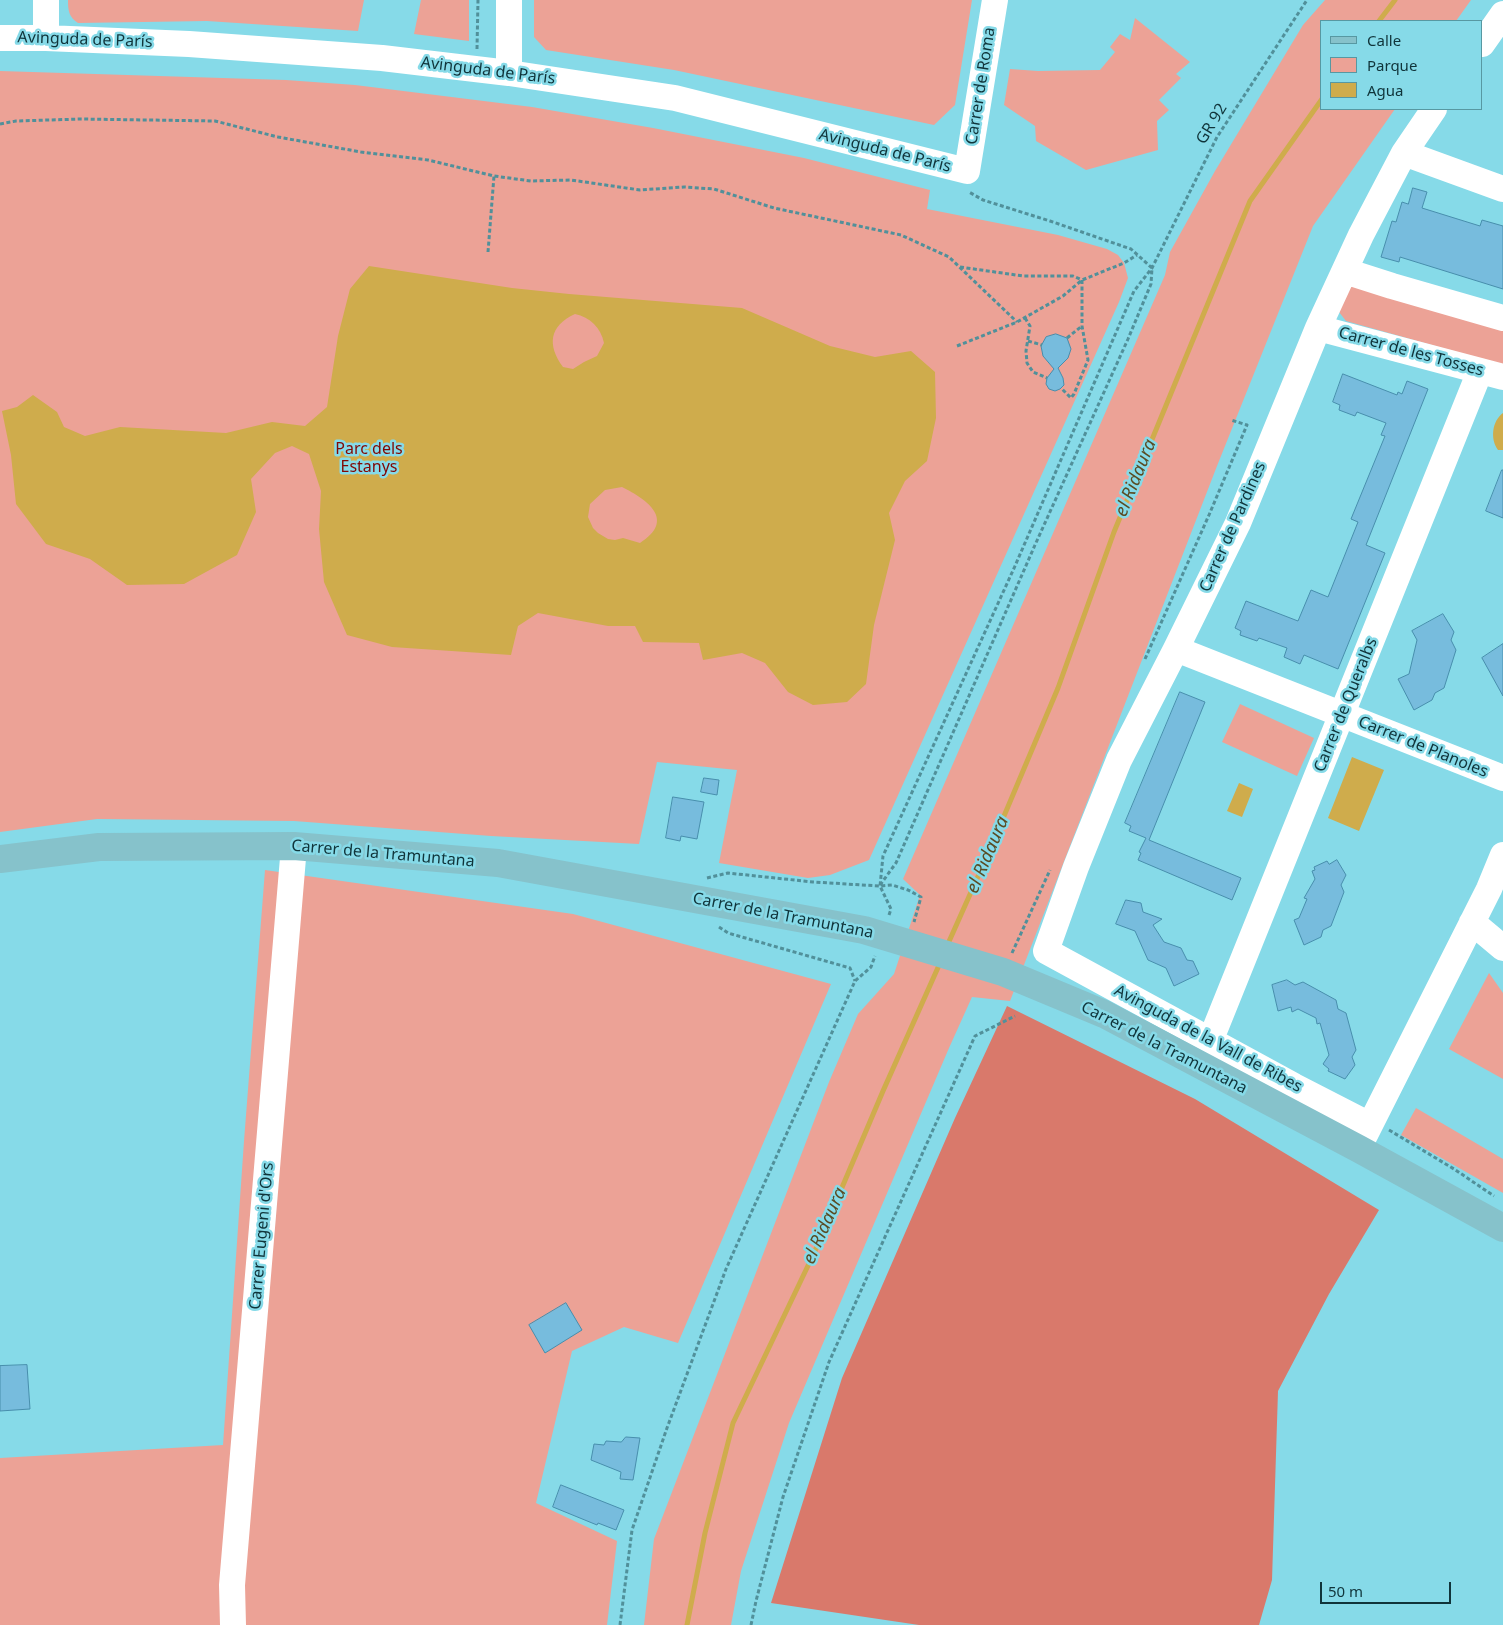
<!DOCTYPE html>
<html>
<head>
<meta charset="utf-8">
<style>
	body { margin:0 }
	#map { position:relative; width:1503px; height:1625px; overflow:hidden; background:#86dae8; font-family:"Noto Sans",sans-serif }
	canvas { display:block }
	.legend { position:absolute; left:1320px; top:20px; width:162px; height:90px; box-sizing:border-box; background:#86dae8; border:1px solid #5798a2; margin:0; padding:6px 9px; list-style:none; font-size:15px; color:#10343a }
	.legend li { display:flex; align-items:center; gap:10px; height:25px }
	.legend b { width:25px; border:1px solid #5798a2 }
	.scale { position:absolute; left:1320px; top:1582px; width:131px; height:22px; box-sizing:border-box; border:2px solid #10343a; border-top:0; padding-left:6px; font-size:15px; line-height:18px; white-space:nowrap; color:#10343a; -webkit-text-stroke:4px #86dae8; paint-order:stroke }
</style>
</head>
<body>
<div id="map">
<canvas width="1503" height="1625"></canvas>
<ul class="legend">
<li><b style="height:6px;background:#86c2cb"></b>Calle</li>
<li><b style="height:14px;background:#eca296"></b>Parque</li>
<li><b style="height:14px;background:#cfac4c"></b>Agua</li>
</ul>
<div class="scale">50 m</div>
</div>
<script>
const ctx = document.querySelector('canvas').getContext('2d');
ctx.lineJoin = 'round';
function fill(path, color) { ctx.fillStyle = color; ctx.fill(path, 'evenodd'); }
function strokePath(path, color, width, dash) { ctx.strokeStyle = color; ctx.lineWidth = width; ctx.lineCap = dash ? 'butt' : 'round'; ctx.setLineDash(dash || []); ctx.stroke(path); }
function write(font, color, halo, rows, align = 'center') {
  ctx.font = font + ' "Noto Sans",sans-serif'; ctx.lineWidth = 5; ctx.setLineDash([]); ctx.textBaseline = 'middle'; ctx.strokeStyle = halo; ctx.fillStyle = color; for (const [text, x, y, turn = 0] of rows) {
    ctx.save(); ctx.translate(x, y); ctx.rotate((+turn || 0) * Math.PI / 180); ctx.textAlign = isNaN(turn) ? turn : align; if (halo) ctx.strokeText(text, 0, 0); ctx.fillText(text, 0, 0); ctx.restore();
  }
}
fill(new Path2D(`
	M68 0H364L358 31 207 21 78 23C69 17 68 11 68 0Z
	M421 0H469V41L414 34Z
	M534 0H972L955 105 934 125 674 70 546 50 534 37Z
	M1325 0H1471L1456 21H1322V109H1395L1313 226 1217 466 1010 1001 972 997 949 1048 789 1423 741 1571 731 1625H644L654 1539 829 1082 858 1014 894 974 920 895 903 879 1165 275 1170 252 1215 171 1303 25Z
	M1135 18 1190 62 1176 74 1181 78 1159 100 1169 110 1157 121 1158 150 1086 170 1036 141 1035 126 1004 105 1010 69 1038 71 1100 70 1115 52 1110 47 1120 34 1130 40Z
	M0 71 286 80 355 85 532 107 653 128 804 158 930 190 927 209 1058 235 1107 249 1118 255 1124 263 1128 278 1119 302 869 860 830 875 808 878 719 863 737 770 657 762 639 844 491 836 294 821 97 819 0 832Z
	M1354 285 1503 326V365L1346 321 1339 312 1346 290Z
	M1240 704 1314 738 1297 776 1222 742Z
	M265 870 573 914 831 984 678 1343 624 1327 572 1351 536 1503 617 1541 607 1625H0V1458L223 1445 244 1141Z
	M1489 973 1503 993V1079L1449 1049Z
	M1416 1108 1503 1159V1193L1401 1135Z`), '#eca296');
fill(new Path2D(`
	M1007 1006 1195 1099 1379 1210 1329 1294 1278 1391 1272 1580 1259 1625H919L771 1603 842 1378 955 1118Z`), '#d9796b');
fill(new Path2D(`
	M369 266 512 288 569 294 742 308 830 346 875 357 911 351 935 372 936 418 927 461 905 481 889 513 895 540 874 625 866 684 847 702 813 705 788 692 765 663 742 653 703 660 699 643 643 642 635 626H608L538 613 518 626 511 655 392 647 347 635 324 582 319 529 321 491 309 454 292 446 275 453 251 479 256 512 237 555 184 584 127 585 90 559 46 544 16 504 11 455 2 411 17 407 33 395 57 412 64 427 85 436 120 427 226 433 272 422 305 426 327 407 338 336 350 289ZM575 314C590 317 601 328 604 343L597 356 584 362 573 369 563 367C547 345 549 326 575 314ZM622 487C648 500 676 520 640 543L623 538 615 540 608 539 598 533 593 528 588 517 590 504 605 490Z
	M1503 413V450H1498C1490 439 1492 421 1503 413Z
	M1352 757 1384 770 1359 831 1328 818Z
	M1239 783 1253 789 1242 817 1227 811Z`), '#cfac4c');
strokePath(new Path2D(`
	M1379 21 1395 0
	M947 946 988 854 1058 688 1114 532 1250 201 1322 99
	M687 1625 705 1533 733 1423 815 1251 883 1091 940 963`), '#cfac4c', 5);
const building = new Path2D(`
	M1413 188 1427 192 1422 208 1480 226 1482 220 1503 226V289L1400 257 1399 262 1381 257 1392 221 1396 222 1402 202 1408 204Z
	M1056 334 1067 338 1071 349 1068 358 1058 368 1063 378 1064 385 1060 389 1055 391 1049 389 1046 384 1047 378 1054 369 1043 356 1041 346 1046 337Z
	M1343 374 1397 395 1398 392 1402 394 1407 381 1428 389 1366 545 1385 553 1338 669 1304 655 1300 664 1284 657 1287 648 1259 638 1257 641 1240 635 1241 631 1235 628 1246 601 1298 621 1311 590 1328 597 1358 522 1351 519 1385 436 1381 435 1386 423 1357 412 1355 416 1339 410 1340 405 1333 402Z
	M1502 470H1503V518L1486 511Z
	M1443 614 1454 632 1451 640 1456 650 1444 688 1435 693 1432 700 1414 710 1398 679 1409 674 1417 640 1412 631Z
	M1503 644V696L1482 658Z
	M1180 692 1205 702 1149 840 1241 878 1232 900 1138 860 1141 853 1139 852 1146 838 1129 831 1131 826 1125 823Z
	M704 778 719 780 717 795 701 792Z
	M673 797 704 802 697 839 681 836 680 841 666 838Z
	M1337 860 1346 875 1341 885 1344 892 1331 926 1323 930 1321 937 1304 945 1294 920 1299 918 1307 899 1304 898 1315 879 1312 871 1315 870 1314 867 1327 861 1329 864Z
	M1126 900 1141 903 1143 912 1162 919 1153 925 1164 942 1181 948 1187 960 1193 961 1199 974 1174 986 1166 968 1148 960 1135 931 1116 924Z
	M1287 980 1295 985 1303 982 1336 1000 1338 1009 1346 1013 1356 1050 1352 1057 1355 1065 1345 1079 1328 1071 1329 1069 1323 1064 1329 1055 1320 1023 1317 1024 1316 1018 1298 1009 1292 1012 1291 1007 1278 1011 1272 985Z
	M566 1303 582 1330 545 1353 529 1325Z
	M27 1365 30 1409 0 1411V1366Z
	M626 1437 640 1438 633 1480 620 1479 621 1472 591 1460 594 1444 604 1445 606 1441 621 1442Z
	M561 1485 624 1510 616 1530 598 1523 597 1525 553 1507Z`);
fill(building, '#77bcdd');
strokePath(building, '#488eac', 1);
strokePath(new Path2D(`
	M477 49 478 0
	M0 124 16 121 81 119 215 121 278 137 361 152 428 160 494 176 531 181 571 180 640 190 684 187 714 189 774 208 901 235 949 257 1017 322
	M488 252 494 176
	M960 267 1023 276H1073L1082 280V326L1088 360 1074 394 1071 398 1061 388
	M1025 318 1030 326 1026 351 1027 363 1033 372 1047 378
	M1067 338 1082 326
	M1028 341 1042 345
	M957 346 1017 322 1063 296 1082 280 1124 263 1137 255
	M1145 659 1209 515 1247 425 1231 420
	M707 878 728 873 813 882 880 886 892 885 908 890 921 897 914 922
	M880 885 896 863 1035 545 1128 339 1151 284 1152 268 1131 249 1050 221 983 200 969 192
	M889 915 891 909 880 886 883 856 1015 566 1134 291 1152 268 1217 137 1307 0
	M719 927 728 933 850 968 855 981
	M1012 953 1050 870
	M1389 1130 1454 1169 1494 1196
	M620 1625 632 1530 667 1428 726 1269 855 981 871 967 875 956
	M751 1625 756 1601 783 1497 829 1362 975 1036 1015 1016`), '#51909a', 3, [4, 2.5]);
strokePath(new Path2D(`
	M0 38H46L189 44 382 58 509 73 675 98 967 171 995 0
	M46 38V0
	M1482 44 1503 14
	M509 73V0
	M1404 153 1503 189
	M1345 271 1392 286 1503 318
	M1318 328 1503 377
	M1176 649 1503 778
	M1472 922 1503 948
	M1211 1039 1480 371
	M1370 1125 1294 1086 1046 951 1076 867 1119 760 1176 649 1238 523 1318 328 1361 235 1404 153 1434 109
	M1363 1139 1489 889 1503 855
	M233 1625 232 1585 294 846`), '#fff', 26);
strokePath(new Path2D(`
	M0 859 99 847 294 846 498 863 864 930 1003 972 1104 1014 1359 1149 1503 1228`), '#86c2cb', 28);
write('16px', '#10343a', '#86dae8', [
	["Avinguda de París",85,40,2],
	["Avinguda de París",488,71,7],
	["Carrer de Roma",981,86,-81],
	["GR 92",1212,124,-59],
	["Avinguda de París",885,151,14],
	["Carrer de les Tosses",1411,352,15],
	["Carrer de Pardines",1233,527,-66],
	["Carrer de Queralbs",1346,705,-68],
	["Carrer de Planoles",1423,747,22],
	["Carrer de la Tramuntana",383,854,5],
	["Carrer de la Tramuntana",783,916,11],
	["Avinguda de la Vall de Ribes",1208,1039,28],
	["Carrer de la Tramuntana",1164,1048,27],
	["Carrer Eugeni d'Ors",262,1236,-85]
]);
write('16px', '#810804', '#86dae8', [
	["Parc dels",369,449],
	["Estanys",369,467]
]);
write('italic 18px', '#5a4c24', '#86dae8', [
	["el Ridaura",1136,478,-68],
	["el Ridaura",988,855,-67],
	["el Ridaura",825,1226,-66]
]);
</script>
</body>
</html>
